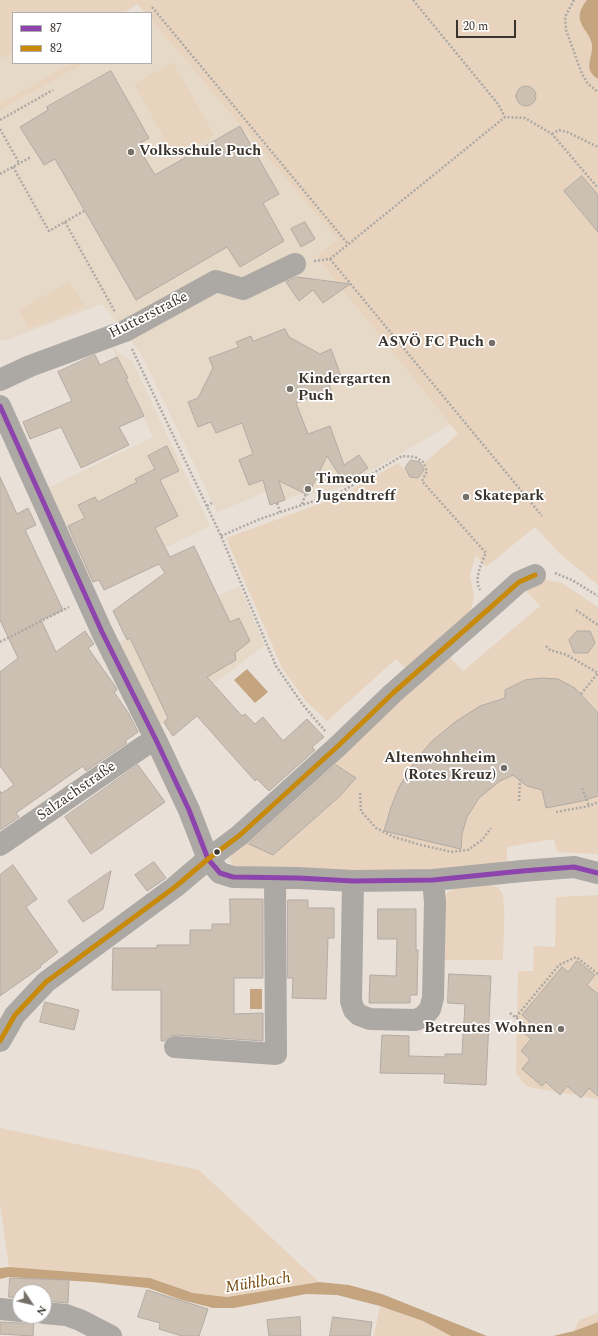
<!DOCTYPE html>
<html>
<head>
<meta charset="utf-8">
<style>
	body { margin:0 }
	#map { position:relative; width:598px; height:1336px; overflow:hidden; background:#e9e0d7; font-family:Spectral,serif }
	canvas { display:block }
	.legend { position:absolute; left:12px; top:12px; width:140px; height:52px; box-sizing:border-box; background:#fff; border:1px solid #b0aeab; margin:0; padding:5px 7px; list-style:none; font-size:12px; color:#3a342d }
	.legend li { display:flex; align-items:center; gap:8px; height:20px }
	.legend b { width:20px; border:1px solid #b0aeab }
	.north { position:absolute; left:12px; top:1284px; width:40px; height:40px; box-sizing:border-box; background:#fff; border:1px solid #b0aeab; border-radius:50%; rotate:125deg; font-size:11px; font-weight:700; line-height:16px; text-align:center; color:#3a342d }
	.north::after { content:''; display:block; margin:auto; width:14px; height:18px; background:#777068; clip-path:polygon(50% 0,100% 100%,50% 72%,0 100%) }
	.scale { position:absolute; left:456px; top:20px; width:60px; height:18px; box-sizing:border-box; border:2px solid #3a342d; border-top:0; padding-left:5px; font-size:12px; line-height:14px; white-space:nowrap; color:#3a342d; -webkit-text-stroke:3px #fff; paint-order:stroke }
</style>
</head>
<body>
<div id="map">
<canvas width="598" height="1336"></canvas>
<ul class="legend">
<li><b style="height:5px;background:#8e44ad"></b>87</li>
<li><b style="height:5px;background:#c88a0b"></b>82</li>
</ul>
<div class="north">N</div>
<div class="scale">20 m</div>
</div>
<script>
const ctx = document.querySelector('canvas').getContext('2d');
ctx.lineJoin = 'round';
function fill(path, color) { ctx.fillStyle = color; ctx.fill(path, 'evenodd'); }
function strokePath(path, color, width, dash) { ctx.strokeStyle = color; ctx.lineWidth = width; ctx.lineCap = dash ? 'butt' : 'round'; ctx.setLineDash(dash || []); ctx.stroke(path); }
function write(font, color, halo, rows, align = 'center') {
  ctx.font = font + ' Spectral,serif'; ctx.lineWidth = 3.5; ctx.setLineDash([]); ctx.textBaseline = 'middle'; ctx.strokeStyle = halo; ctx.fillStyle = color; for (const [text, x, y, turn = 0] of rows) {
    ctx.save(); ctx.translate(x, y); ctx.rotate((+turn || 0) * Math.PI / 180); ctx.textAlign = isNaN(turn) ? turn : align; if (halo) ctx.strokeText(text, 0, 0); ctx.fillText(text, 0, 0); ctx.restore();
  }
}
fill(new Path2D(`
	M151 20 339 241 316 256 451 424 345 486 308 495 303 493 285 500 280 486 217 512 141 354 102 304 20 335 4 341 0 340V59L13 53V63H151Z
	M112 347 132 361 210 526 91 584 46 489 153 437Z
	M239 586 265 645 160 725 118 643Z`), '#e7d9c8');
fill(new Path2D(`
	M0 0H598V585L560 554 535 527 486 567 476 555 470 574 474 597 470 614 409 672 396 659 327 721 305 700 282 668 226 538 341 496 398 463 410 475 458 434 316 256 338 240 151 20V13H145L137 4 124 13H13V53L0 59Z
	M173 62 214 135 175 157 134 84Z
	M72 63H85L0 110V103Z
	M69 282 85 306 29 329 19 310Z
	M540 579 562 583 598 607V854L557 852 554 839 507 847V865L426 874 233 866 230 859 231 853 448 655 463 671 540 606 528 593 523 589Z
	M485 885C491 885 497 885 501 891 507 900 503 947 503 960H443L442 900C454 883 465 886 485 885Z
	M598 895V1099L529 1087 522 1082 516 1072 518 971H533L534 946 555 947 556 897Z
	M0 1128 199 1170 319 1282 227 1297 193 1293 150 1278 9 1267 0 1203Z
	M380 1306 423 1321 451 1336H374Z
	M598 1313V1322L574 1331 579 1320Z`), '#e8d4be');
fill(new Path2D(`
	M587 0H598V79C582 68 593 60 592 45 591 35 582 29 580 20 578 12 583 5 587 0Z
	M247 669 268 692 255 703 234 680Z
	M250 989H262V1009H250Z
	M9 1267 150 1278 193 1293 227 1297 319 1282 349 1285 382 1294 487 1336H451L423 1321 380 1306 337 1295 306 1294 234 1308H213L182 1300 148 1288 92 1282 8 1277 0 1279V1268Z
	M598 1322V1336H553L574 1331Z`), '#c5a580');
const building = new Path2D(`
	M111 71 149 138 137 145 155 175 240 126 279 194 263 203 284 241 240 267 227 247 136 300 55 159 44 165 20 127 48 110 47 107Z
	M516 96a10 10 0 1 1 20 0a10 10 0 1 1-20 0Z
	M582 176 598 195V232L564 191Z
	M305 222 315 239 301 247 291 229Z
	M297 277 305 278 350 284 323 303 313 290 299 301 286 282Z
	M285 329 289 337 320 354 331 349 341 376 328 381 331 390 296 403 308 434 330 426 344 465 359 455 368 468 345 484 327 456 308 495 279 481 285 500 270 505 263 480 249 485 239 460 253 454 242 423 216 433 211 422 198 427 188 402 198 398 213 368 209 358 239 347 236 342 251 336 253 341Z
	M95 355 100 365 117 357 128 378 126 379 144 416 119 427 129 445 81 468 61 427 30 439 23 422 72 401 58 372Z
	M167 446 179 471 160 480 178 516 155 528 170 557 194 546 230 622 239 618 250 641 235 653 236 660 207 677 242 716 245 714 255 724 263 717 283 741 307 719 324 737 312 747 315 750 269 791 257 779 255 781 197 716 173 736 168 729 164 722 168 718 130 638 127 640 113 611 165 573 159 564 104 590 99 580 93 582 68 526 85 518 78 505 95 497 98 502 137 482 135 479 155 469 148 456Z
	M411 460 420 462 424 470 418 478 410 477 405 468Z
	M0 477 17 514 28 508 36 525 25 530 63 610 41 620 56 652 85 631 94 644 88 648 115 686 117 690 114 692 129 714 138 732 125 741 127 743 86 771 83 766 16 813 19 817 0 830V791L2 793 14 785 0 766V672L18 658 0 620Z
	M577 631H590L595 643 588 653H574L569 640Z
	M542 678 558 679 575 688 598 713V796L582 801 546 808 542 790 527 786 513 775 500 781 479 798 467 817 462 834 461 849 384 831 391 807 399 787 415 761 432 741 455 722 480 706 505 698V690L525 680Z
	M138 765 165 802 91 854 65 817Z
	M336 765 356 778 340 796 273 855 249 844Z
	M154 862 166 878 147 891 135 875Z
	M13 865 37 899 26 907 58 952 40 966 41 967 0 996V875Z
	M111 871 103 909 83 922 68 901Z
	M230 899H263V978H234V1014L263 1013V1041L176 1035 170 1036 164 1041H161V990H112L113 948H157V945H190V930H212V924H230Z
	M288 900H308V908H334V938H328L326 999 292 998 293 978H288Z
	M378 909H416V950H418L417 995H410V1003H369L370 975 396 976 397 939H378Z
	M577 961 595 975 587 985 598 994V1096L589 1088 581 1098 567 1086 560 1095 546 1082 542 1086 522 1069 530 1059 521 1051 531 1039 522 1031 530 1022 522 1015 562 967 568 972Z
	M449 974 491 976 486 1085 444 1083 445 1074 380 1073 382 1035 409 1036V1056L445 1057V1054H462L465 1004 448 1003Z
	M45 1002 79 1010 74 1030 40 1022Z
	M10 1278 69 1280 68 1303 44 1301V1292H20V1298L9 1297Z
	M147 1290 208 1309 199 1336H182L159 1329 160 1323 138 1317Z
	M31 1316 34 1319 33 1336 0 1334V1322L19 1323H25Z
	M300 1317 301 1336H269L267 1320Z
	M333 1317 372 1322 370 1336H330Z`);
fill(building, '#ccc0b2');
strokePath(building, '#b2aba4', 1);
strokePath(new Path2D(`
	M413 0 498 104 505 117
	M574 0 565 17 566 30 582 74 588 84 598 92
	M152 7 348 244
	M0 120 53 90
	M0 129 19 163
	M552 134 559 130 567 132 598 147
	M13 167 49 231 84 211
	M0 174 31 157
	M65 222 115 312
	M330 259 542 516
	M314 261 330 259 505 117 525 118 552 134 598 188
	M132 349 221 536 276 666 303 705 325 731
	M277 503 280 512
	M302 504 310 483
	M207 506 212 503
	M221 536 260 519 341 492 402 456 415 457 423 462 427 471 422 481 486 553C481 564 474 579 480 590
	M555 573 572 580 598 596
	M576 610 598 625
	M0 642 69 607
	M546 646 550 650 567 655 598 673
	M581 694 598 673
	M582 788 589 806
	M360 793 361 811 376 828 394 837 421 845 452 852 468 850 482 840 491 828
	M519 801 520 780
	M556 812 589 806 598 802
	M510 1013 527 1026
	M516 1017 559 965 576 957 598 974`), '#aca9a5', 2.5, [2, 2]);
strokePath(new Path2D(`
	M0 380 30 366 125 331 216 281 243 289 295 264
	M0 406 102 632 156 740 189 810 208 859 220 873 233 877 298 878 353 881 433 880 522 871 574 867 598 873
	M0 845 144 746 156 740
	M353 881 351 1001 354 1010 359 1015 370 1019 416 1020 424 1016 430 1009 433 998 435 902 433 880
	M0 1041 15 1015 46 982 175 887 208 859 240 835 338 746 393 693 491 607 519 582 535 575
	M175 1047 276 1054 275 878
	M0 1309 20 1311
	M44 1313 66 1315 80 1320 111 1336`), '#aca9a5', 22);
strokePath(new Path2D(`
	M0 406 102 632 156 740 189 810 208 859 220 873 233 877 298 878 353 881 433 880 522 871 574 867 598 873`), '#8e44ad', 5);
strokePath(new Path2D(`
	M0 1041 15 1015 46 982 175 887 208 859 240 835 338 746 393 693 491 607 519 582 535 575`), '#c88a0b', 5);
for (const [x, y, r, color] of [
	[131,152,4,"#777068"],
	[492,343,4,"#777068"],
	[290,389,4,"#777068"],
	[308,489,4,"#777068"],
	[466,497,4,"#777068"],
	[504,768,4,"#777068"],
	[217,852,3.5,"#3a342d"],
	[561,1029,4,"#777068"]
]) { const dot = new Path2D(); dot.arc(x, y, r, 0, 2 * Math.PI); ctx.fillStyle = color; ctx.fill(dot); strokePath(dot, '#fff', 1.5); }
write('bold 15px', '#3a342d', '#fff', [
	["Volksschule Puch",139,152],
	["ASVÖ FC Puch",484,343,"right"],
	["Kindergarten",298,380],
	["Puch",298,397],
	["Timeout",316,480],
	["Jugendtreff",316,497],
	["Skatepark",474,497],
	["Altenwohnheim",496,759,"right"],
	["(Rotes Kreuz)",496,776,"right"],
	["Betreutes Wohnen",553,1029,"right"]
], 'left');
write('15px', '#3a342d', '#fff', [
	["Hutterstraße",149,316,-27],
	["Salzachstraße",77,792,-35]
]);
write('italic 16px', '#714708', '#fff', [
	["Mühlbach",258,1284,-9]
]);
</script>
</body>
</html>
